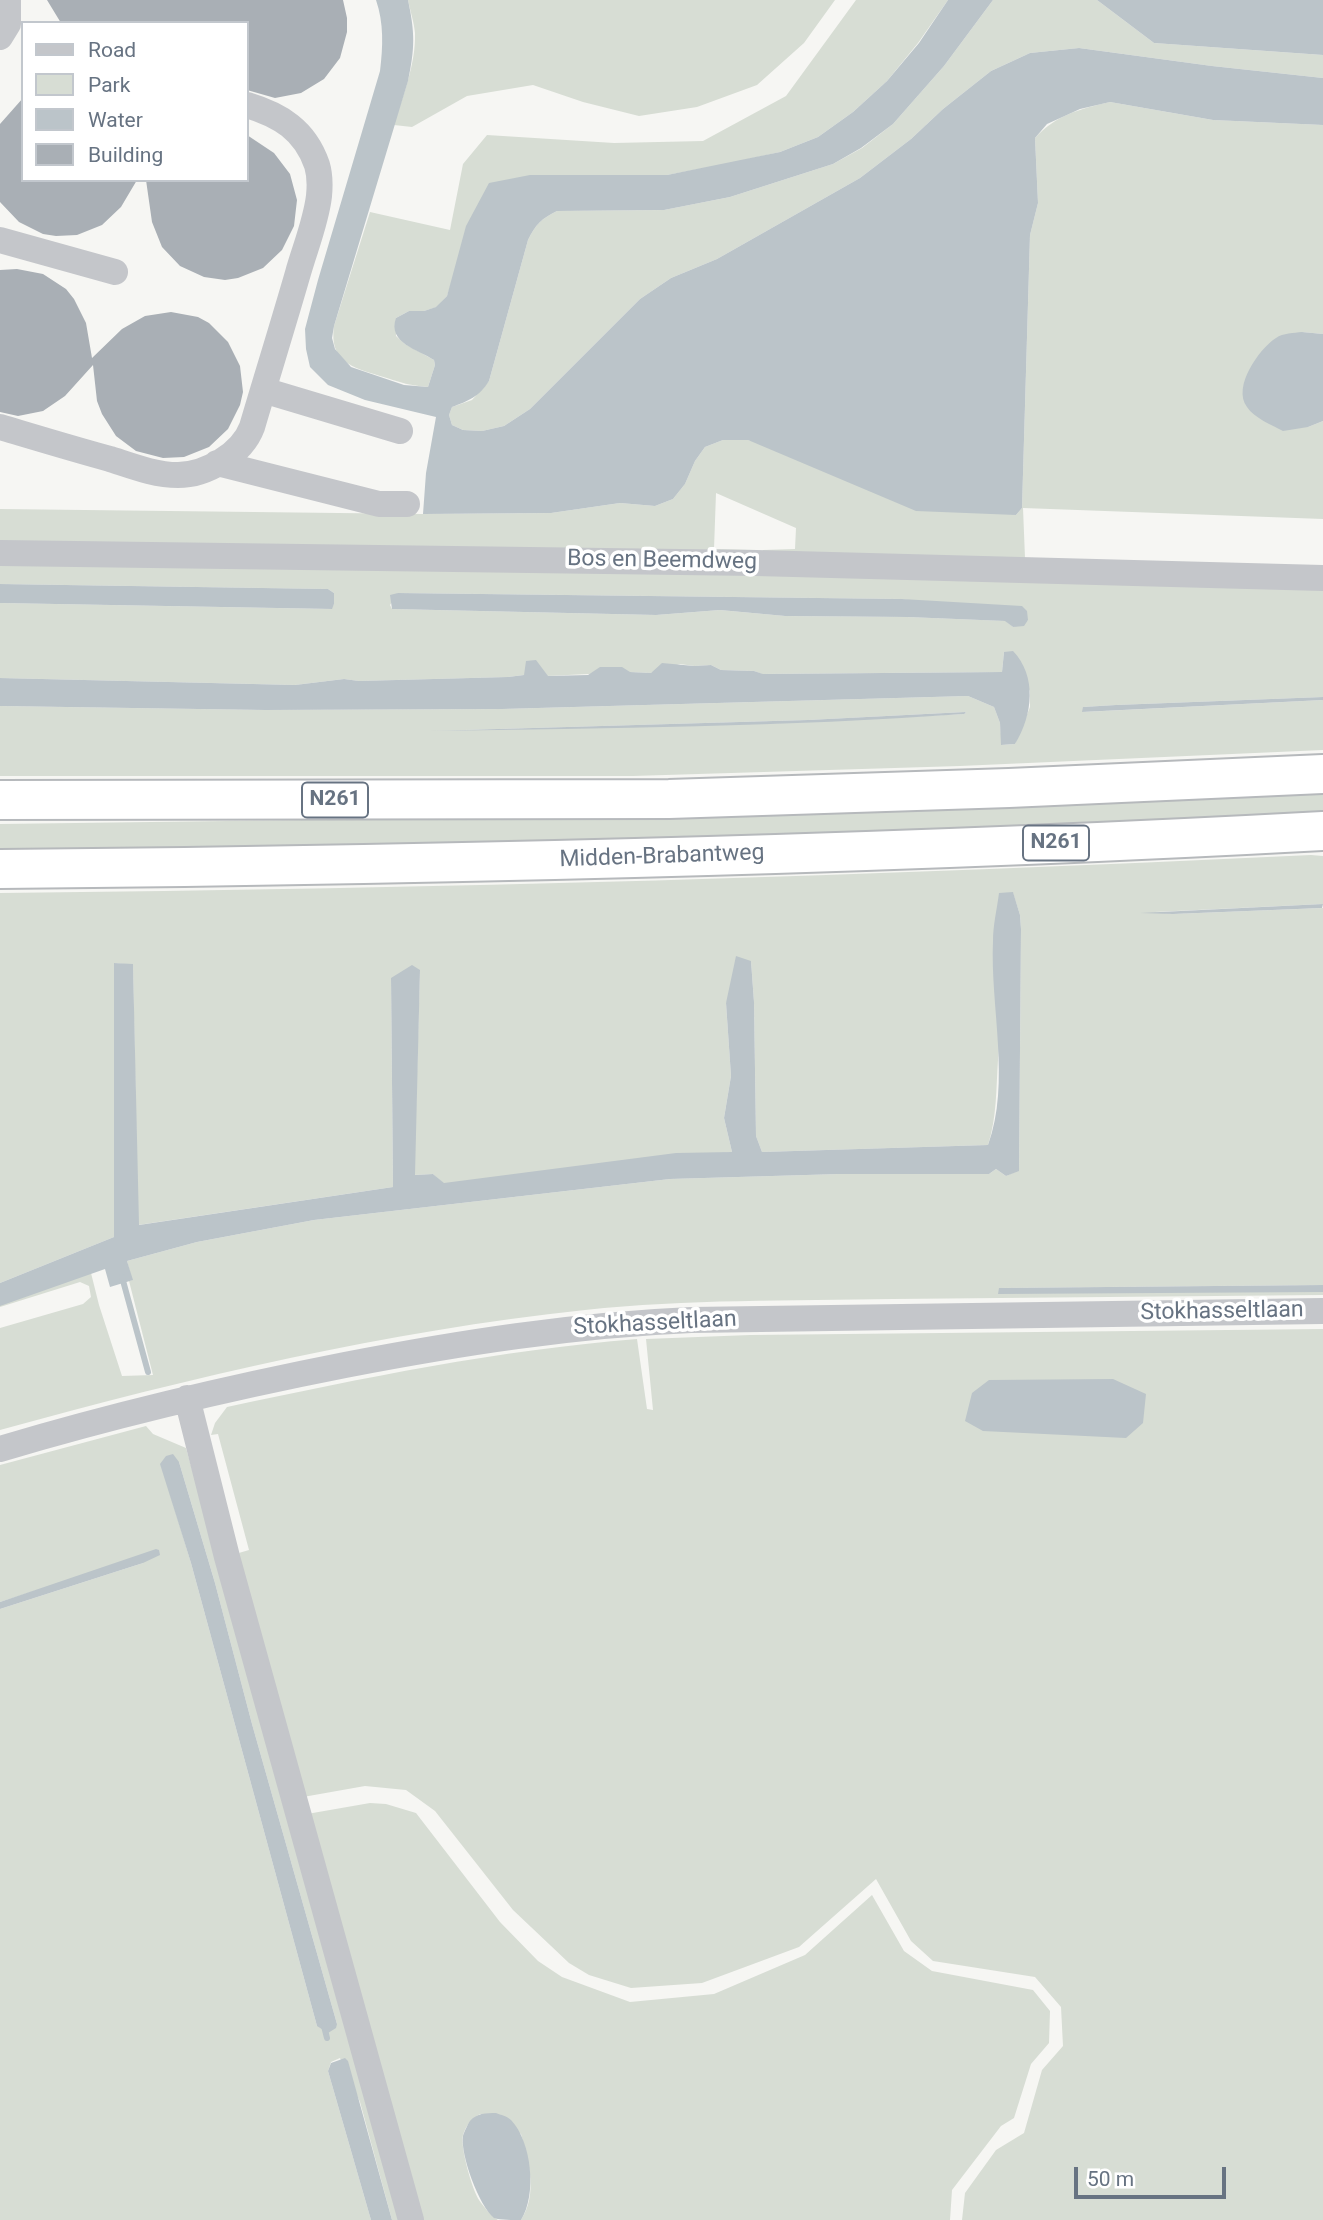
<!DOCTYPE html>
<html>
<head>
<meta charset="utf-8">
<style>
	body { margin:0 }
	#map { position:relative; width:1323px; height:2220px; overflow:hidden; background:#f6f6f3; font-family:Roboto,sans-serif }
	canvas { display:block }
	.legend { position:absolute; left:21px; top:21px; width:228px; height:161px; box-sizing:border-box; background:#fff; border:2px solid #c2c7cd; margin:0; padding:9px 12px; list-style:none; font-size:21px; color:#677382 }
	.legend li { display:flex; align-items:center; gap:14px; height:35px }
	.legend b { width:35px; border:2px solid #c2c7cd }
	.scale { position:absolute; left:1074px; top:2167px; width:152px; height:32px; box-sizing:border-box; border:4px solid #677382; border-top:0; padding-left:9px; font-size:21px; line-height:24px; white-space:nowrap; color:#677382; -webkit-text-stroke:5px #fff; paint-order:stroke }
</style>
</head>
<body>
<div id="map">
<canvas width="1323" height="2220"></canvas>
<ul class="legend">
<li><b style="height:9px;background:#c4c6ca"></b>Road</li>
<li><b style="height:19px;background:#d7ddd4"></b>Park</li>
<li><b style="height:19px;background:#bbc4c9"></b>Water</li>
<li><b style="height:19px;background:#a9afb5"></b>Building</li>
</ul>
<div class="scale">50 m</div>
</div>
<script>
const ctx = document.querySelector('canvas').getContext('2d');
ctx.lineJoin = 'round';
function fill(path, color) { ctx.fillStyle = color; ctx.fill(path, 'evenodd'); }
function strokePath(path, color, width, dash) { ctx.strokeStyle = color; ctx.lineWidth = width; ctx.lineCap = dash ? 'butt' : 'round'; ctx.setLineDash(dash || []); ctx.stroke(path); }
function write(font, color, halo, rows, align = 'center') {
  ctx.font = font + ' Roboto,sans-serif'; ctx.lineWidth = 7; ctx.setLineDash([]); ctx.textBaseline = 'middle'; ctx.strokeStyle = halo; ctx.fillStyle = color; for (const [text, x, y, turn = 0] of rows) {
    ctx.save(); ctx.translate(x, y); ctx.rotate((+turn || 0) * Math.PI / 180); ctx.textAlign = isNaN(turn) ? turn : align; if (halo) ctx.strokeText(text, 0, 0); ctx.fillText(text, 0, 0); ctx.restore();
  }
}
fill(new Path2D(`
	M408 0H835L804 43 757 85 697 107 639 116 583 102 533 85 467 96 412 127 394 125C403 95 416 64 415 33 414 22 410 10 408 0Z
	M856 0H948L918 43 887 81 853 112 818 137 780 152 726 164 667 175 600 177 456 269 447 296 437 307 424 311H409L396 318V336L405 344 434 360 435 365 428 387C406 385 400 382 380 376 352 367 329 362 334 326L370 212 450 230 463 164 487 135 614 143 703 141 786 96Z
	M993 0H1097L1154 43 1323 55V78L1212 66 1079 48 1030 53 991 71 943 109 911 139 860 178 717 259 671 278 640 299 530 409 504 426 482 431 463 430 452 425 449 415 452 407 472 400 489 381 528 240C535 225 542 218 557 211L664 210 730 197 833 164 862 148 893 124 944 66Z
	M1110 102 1213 120 1323 125V334L1302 332 1308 427 1323 421V519L1023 508 1025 558 762 556 763 550 795 549 796 528 716 493 714 549 757 550V556L0 547V509L423 514 551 513 620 503 655 506 673 499 685 484 695 461 705 447 723 440H748L1016 515 1022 508 1030 235 1038 203 1035 138C1056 115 1080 109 1110 102Z
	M0 559 1323 585V697L1116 705 1083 707V712L1323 700V750L960 766 633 776H0V706L265 710 502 709 968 696 994 707 1000 723 1002 745 1015 744 1030 707V691L1004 652 1002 672 762 674 754 671 721 670 711 665 694 666 680 664 651 673 630 672 547 676 539 667 524 675 508 677 359 681 344 679 295 685 0 678V603L331 609 334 604V593L328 589 0 584ZM398 593 902 599 1028 620 1013 627 1006 621 907 617 785 616 720 610 656 615 392 609 390 605ZM965 712 966 713 964 714 784 723 430 731 808 720Z
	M1323 787V819L1122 828 0 856V824L378 819Z
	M1311 855 1323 856V904L1155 912 1173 914 1323 908V1285L999 1288 1323 1292V1295C1180 1296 1037 1298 893 1299 791 1301 687 1299 585 1310 387 1331 192 1377 0 1430V1328L83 1304 91 1297 89 1286 80 1282 0 1307V1303L91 1273 99 1305 122 1376 153 1375 129 1281 132 1280 127 1261 197 1242 314 1220 670 1179 840 1174H989L996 1169 1006 1176 1019 1170 1021 929 1020 915 1013 893C1008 948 1001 1004 998 1060 996 1089 997 1117 988 1145L762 1152 756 1136 754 1002 751 961 726 1003 731 1076 724 1118 732 1152 444 1184 433 1174 414 1175 420 970 391 979 393 1187 138 1225 133 965 115 963 114 1237 0 1283V893C437 889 874 876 1311 855Z
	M1323 1329V2220H962L965 2193 996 2150 1024 2133 1042 2070 1063 2046 1061 2007 1035 1977 933 1961 911 1941 876 1879 799 1947 702 1983 631 1988 589 1975 569 1963 513 1910 435 1811 406 1790 365 1786 303 1797 307 1814 370 1803 386 1804 416 1813 500 1922 538 1961 562 1977 630 2002 714 1994 805 1955 872 1895 904 1951 932 1971 1033 1990 1050 2011 1049 2043 1031 2064 1014 2118 1001 2126 952 2190 950 2220H521C538 2194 529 2162 521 2134L480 2114C472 2119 466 2125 463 2135 460 2147 472 2189 479 2200 484 2207 491 2216 498 2220H416L232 1555 249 1550 218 1434 211 1435 215 1423 227 1407C363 1378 499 1350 637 1339L647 1409 653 1410 646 1339 750 1335Z
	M146 1426 153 1434 186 1448 406 2220H392L360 2102 340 2058 331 2062 328 2071 371 2220H0V1609L143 1563 56 1584 0 1602V1465ZM179 1462 215 1583 252 1724 337 2024 317 2026 191 1563 161 1464Z`), '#d7ddd4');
fill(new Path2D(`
	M376 0H408C415 33 415 48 408 81L334 326 332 338 335 349 351 367 404 385 428 387 435 365 434 360C419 350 387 343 396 318L409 311H424L436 307 447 296 466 226 489 183 530 175H667L780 152 818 137 853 112 887 81 919 43 948 0H993L944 66 893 124 861 148 833 164 730 197 664 210 557 211C542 218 535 225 528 240L489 381C479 397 468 401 452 407L449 415 452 425 463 430 482 431 504 426 530 409 640 299 671 278 717 259 860 178 911 139 943 109 991 71 1030 53 1079 48 1212 66 1323 78V125L1213 120 1110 102 1080 109 1047 124 1035 138 1038 203 1030 235 1022 508 1016 515 916 511 748 440H723L705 447 695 461 685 484 673 499 655 506 620 503 551 513 423 514 426 473 436 417 365 400 328 385 310 367 306 349 305 329 318 280 380 71C383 47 384 23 376 0Z
	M1097 0H1323V55L1154 43Z
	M1302 332 1323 334V421L1308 427 1283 431C1272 425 1254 418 1247 407 1232 387 1259 349 1276 338 1283 333 1294 333 1302 332Z
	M0 584 328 589 334 593V604L332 609 0 603Z
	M398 593 902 599 1022 606 1027 611 1028 620 1024 626 1013 627 1005 621 907 617 785 616 720 610 656 615 392 609 390 595Z
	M1013 651C1037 676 1033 715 1015 744L1001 745 1000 723 994 707 968 696 502 709 265 710 0 706V678L295 685 344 679 359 681 508 677 524 675 526 661 536 660 548 676 588 675 600 667H622L630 672 651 673 662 663 694 666 711 665 721 670 754 671 763 674 1002 672 1004 652Z
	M1323 697V700L1082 712 1083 707 1116 705Z
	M965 712 966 713 964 714C786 727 608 728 430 731L808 720Z
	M1013 892 1020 915 1021 929 1019 1171 1006 1176 996 1169 989 1174H840L670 1179 314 1220 197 1242 127 1261 133 1280 110 1287 105 1269 0 1306V1283L114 1237V963L133 964 139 1225 393 1187 391 978 412 965 420 970 415 1175 433 1174 444 1183 676 1153 732 1152 724 1118 731 1076 726 1003 736 956 751 961 754 1002 756 1136 762 1152 988 1145C1011 1083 990 1006 993 941 993 925 997 909 999 893Z
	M1323 904 1322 908 1173 914 1140 913Z
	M1323 1285V1292L998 1294 999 1288Z
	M1113 1379 1146 1394 1143 1423 1126 1438 983 1431 965 1421 972 1393 989 1380Z
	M173 1454 179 1462 215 1583 252 1724 337 2024 336 2028 328 2033 317 2026 191 1563 160 1464 166 1456Z
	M156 1549 159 1550 160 1555 143 1563 0 1609V1602Z
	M345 2058 348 2061 392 2220H371L328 2071 331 2063Z
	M496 2113C501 2115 507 2116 511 2120 532 2142 537 2195 521 2220 513 2220 500 2220 494 2218 479 2206 460 2154 463 2136 464 2132 468 2124 470 2121 477 2113 486 2113 496 2113Z`), '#bbc4c9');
strokePath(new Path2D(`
	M122 1277 148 1372
	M324 2026 327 2038`), '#bbc4c9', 6);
fill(new Path2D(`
	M47 0H343L347 18V32L340 58 324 79 301 93 275 98 247 90V23H61Z
	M23 98V180H137L121 207 102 225 77 235 56 236 43 234 19 222 0 202V124Z
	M247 135 274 153 290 174 297 200 294 226 282 250 263 268 238 278 225 280 204 277 180 266 162 247 152 222 146 180H247Z
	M17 269 43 274 66 289 74 299 86 323 92 358 122 329 145 316 171 312 198 317 209 323 228 342 240 366 243 392 240 405 228 429 209 447 184 457 163 458 136 451 116 436 102 414 97 401 93 365 65 396 43 411 18 416 0 412V270Z`), '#a9afb5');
const highway = new Path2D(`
	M0 800 669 799 1009 788 1323 774
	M0 869C441 865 882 855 1323 831`);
strokePath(highway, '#b6b9bc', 42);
strokePath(new Path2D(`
	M0 37 8 24V0
	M0 240 115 272
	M263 390 400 431
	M0 427C37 438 73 449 110 459 132 466 155 475 178 475 206 475 242 454 252 427 267 376 283 325 298 273 305 248 316 222 319 196 320 186 320 175 317 165 305 130 280 115 247 105
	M217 463 379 504H407
	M0 553 756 563 1323 578
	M187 1398 227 1557 411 2220
	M0 1449C114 1415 228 1388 345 1365 459 1343 574 1325 691 1320L1323 1311`), '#c4c6ca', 26);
strokePath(highway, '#fff', 38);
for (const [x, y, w] of [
	[335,800,66],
	[1056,843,66]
]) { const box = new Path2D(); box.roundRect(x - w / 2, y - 17.5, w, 35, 5); ctx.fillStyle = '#fff'; ctx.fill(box); strokePath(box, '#677382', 2); }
write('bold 21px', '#677382', null, [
	["N261",335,800],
	["N261",1056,843]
]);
write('23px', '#677382', '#fff', [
	["Bos en Beemdweg",662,561,1],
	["Midden-Brabantweg",662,857,-2],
	["Stokhasseltlaan",1222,1312,-1],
	["Stokhasseltlaan",655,1324,-3]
]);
</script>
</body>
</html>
